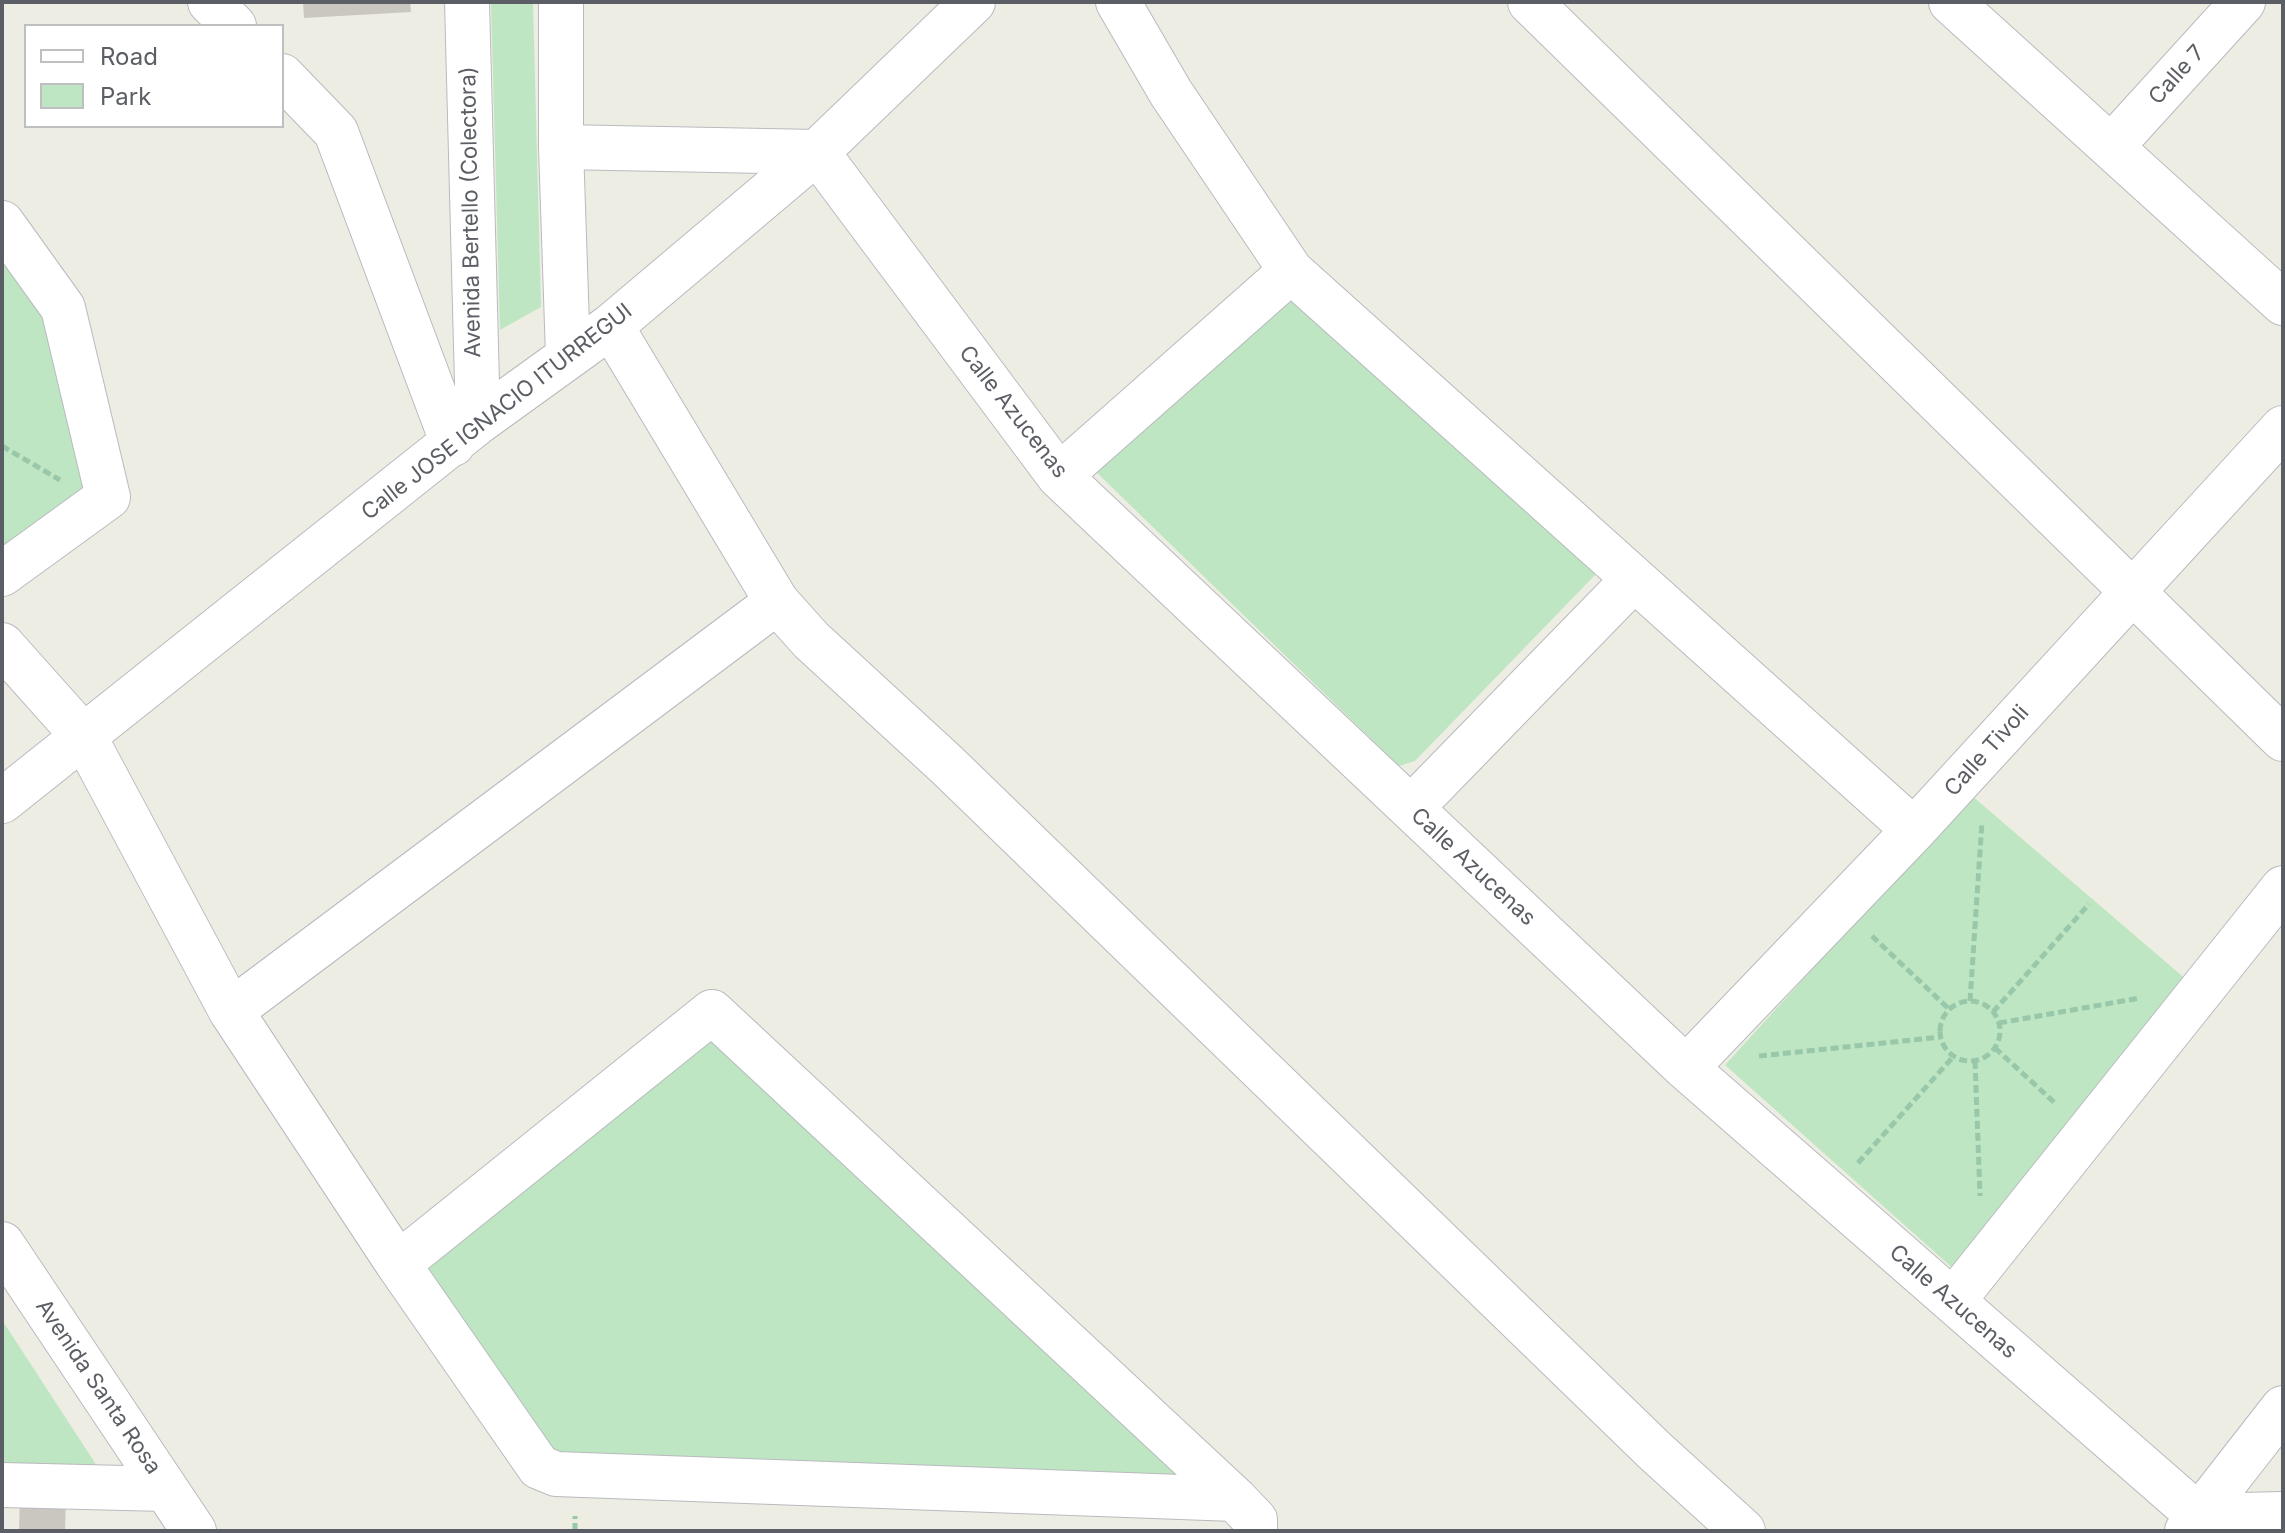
<!DOCTYPE html>
<html>
<head>
<meta charset="utf-8">
<style>
	body { margin:0 }
	#map { position:relative; width:2285px; height:1533px; overflow:hidden; background:#eeede3; font-family:Inter,sans-serif }
	canvas { display:block }
	.frame { position:absolute; inset:0; border:4px solid #5b5e64; pointer-events:none }
	.legend { position:absolute; left:24px; top:24px; width:260px; height:104px; box-sizing:border-box; background:#fff; border:2px solid #bdbfc1; margin:0; padding:10px 14px; list-style:none; font-size:24px; color:#5b5e64 }
	.legend li { display:flex; align-items:center; gap:16px; height:40px }
	.legend b { width:40px; border:2px solid #bdbfc1 }
</style>
</head>
<body>
<div id="map">
<canvas width="2285" height="1533"></canvas>
<div class="frame"></div>
<ul class="legend">
<li><b style="height:10px;background:#fff"></b>Road</li>
<li><b style="height:22px;background:#bfe6c2"></b>Park</li>
</ul>
</div>
<script>
const ctx = document.querySelector('canvas').getContext('2d');
ctx.lineJoin = 'round';
function fill(path, color) { ctx.fillStyle = color; ctx.fill(path, 'evenodd'); }
function strokePath(path, color, width, dash) { ctx.strokeStyle = color; ctx.lineWidth = width; ctx.lineCap = dash ? 'butt' : 'round'; ctx.setLineDash(dash || []); ctx.stroke(path); }
function write(font, color, halo, rows, align = 'center') {
  ctx.font = font + ' Inter,sans-serif'; ctx.lineWidth = 8; ctx.setLineDash([]); ctx.textBaseline = 'middle'; ctx.strokeStyle = halo; ctx.fillStyle = color; for (const [text, x, y, turn = 0] of rows) {
    ctx.save(); ctx.translate(x, y); ctx.rotate((+turn || 0) * Math.PI / 180); ctx.textAlign = isNaN(turn) ? turn : align; if (halo) ctx.strokeText(text, 0, 0); ctx.fillText(text, 0, 0); ctx.restore();
  }
}
fill(new Path2D(`
	M491 2H533L541 307 500 330Z
	M2 254 51 308 92 501 2 566Z
	M1287 283 1596 574 1415 761 1399 766 1089 465Z
	M1971 795 2195 987 1966 1280 1725 1065Z
	M711 1031 1185 1478 547 1456 418 1268Z
	M2 1320 97 1466 2 1464Z`), '#bfe6c2');
fill(new Path2D(`
	M303 2H410L411 12 304 18Z
	M20 1494 66 1496 65 1531H19Z`), '#c9c7c0');
const minor = new Path2D(`
	M210 2 234 26
	M467 2 478 422
	M561 2V147L568 356
	M1118 2 1171 93 1291 271 1914 830
	M1530 2 2283 739
	M1951 2 2283 303
	M282 76 336 132 453 444
	M561 147 817 152 1059 476 1686 1068 2199 1516 2283 1514
	M2111 147 2243 2
	M2 223 63 308 108 497 2 574
	M611 326 777 602 811 640 947 765 1655 1451 1743 1531
	M1059 476 1291 271
	M2 645 85 738 231 1011 398 1264 539 1467 556 1474 1235 1499
	M2 801 478 422 611 326 817 152 973 2
	M1411 808 1634 579
	M231 1011 777 602
	M1686 1068 1914 830 2283 428
	M2 1244 194 1531
	M398 1264 712 1012 1235 1499 1255 1520V1531
	M1953 1301 2283 888
	M2 1485 166 1489
	M2187 1531 2283 1408`);
strokePath(minor, '#b8babf', 46);
strokePath(new Path2D(`
	M2 446 60 480
	M1872 936 1950 1010
	M1970 1001 1982 822
	M1940 1031a30 30 0 1 1 60 0a30 30 0 1 1-60 0Z
	M1993 1012 2089 904
	M1999 1023 2140 998
	M1995 1048 2056 1104
	M1759 1056 1941 1037
	M1975 1061 1980 1196
	M1858 1163 1953 1057
	M575 1531V1516`), '#98c7aa', 5, [8, 4]);
strokePath(minor, '#fff', 44);
write('22px', '#5b5e64', '#fff', [
	["Calle 7",2177,75,-48],
	["Avenida Bertello (Colectora)",471,212,-91],
	["Calle JOSE IGNACIO ITURREGUI",497,412,-38],
	["Calle Azucenas",1013,412,52],
	["Calle Tivoli",1987,751,-48],
	["Calle Azucenas",1473,867,43],
	["Calle Azucenas",1953,1302,41],
	["Avenida Santa Rosa",98,1387,56]
]);
</script>
</body>
</html>
